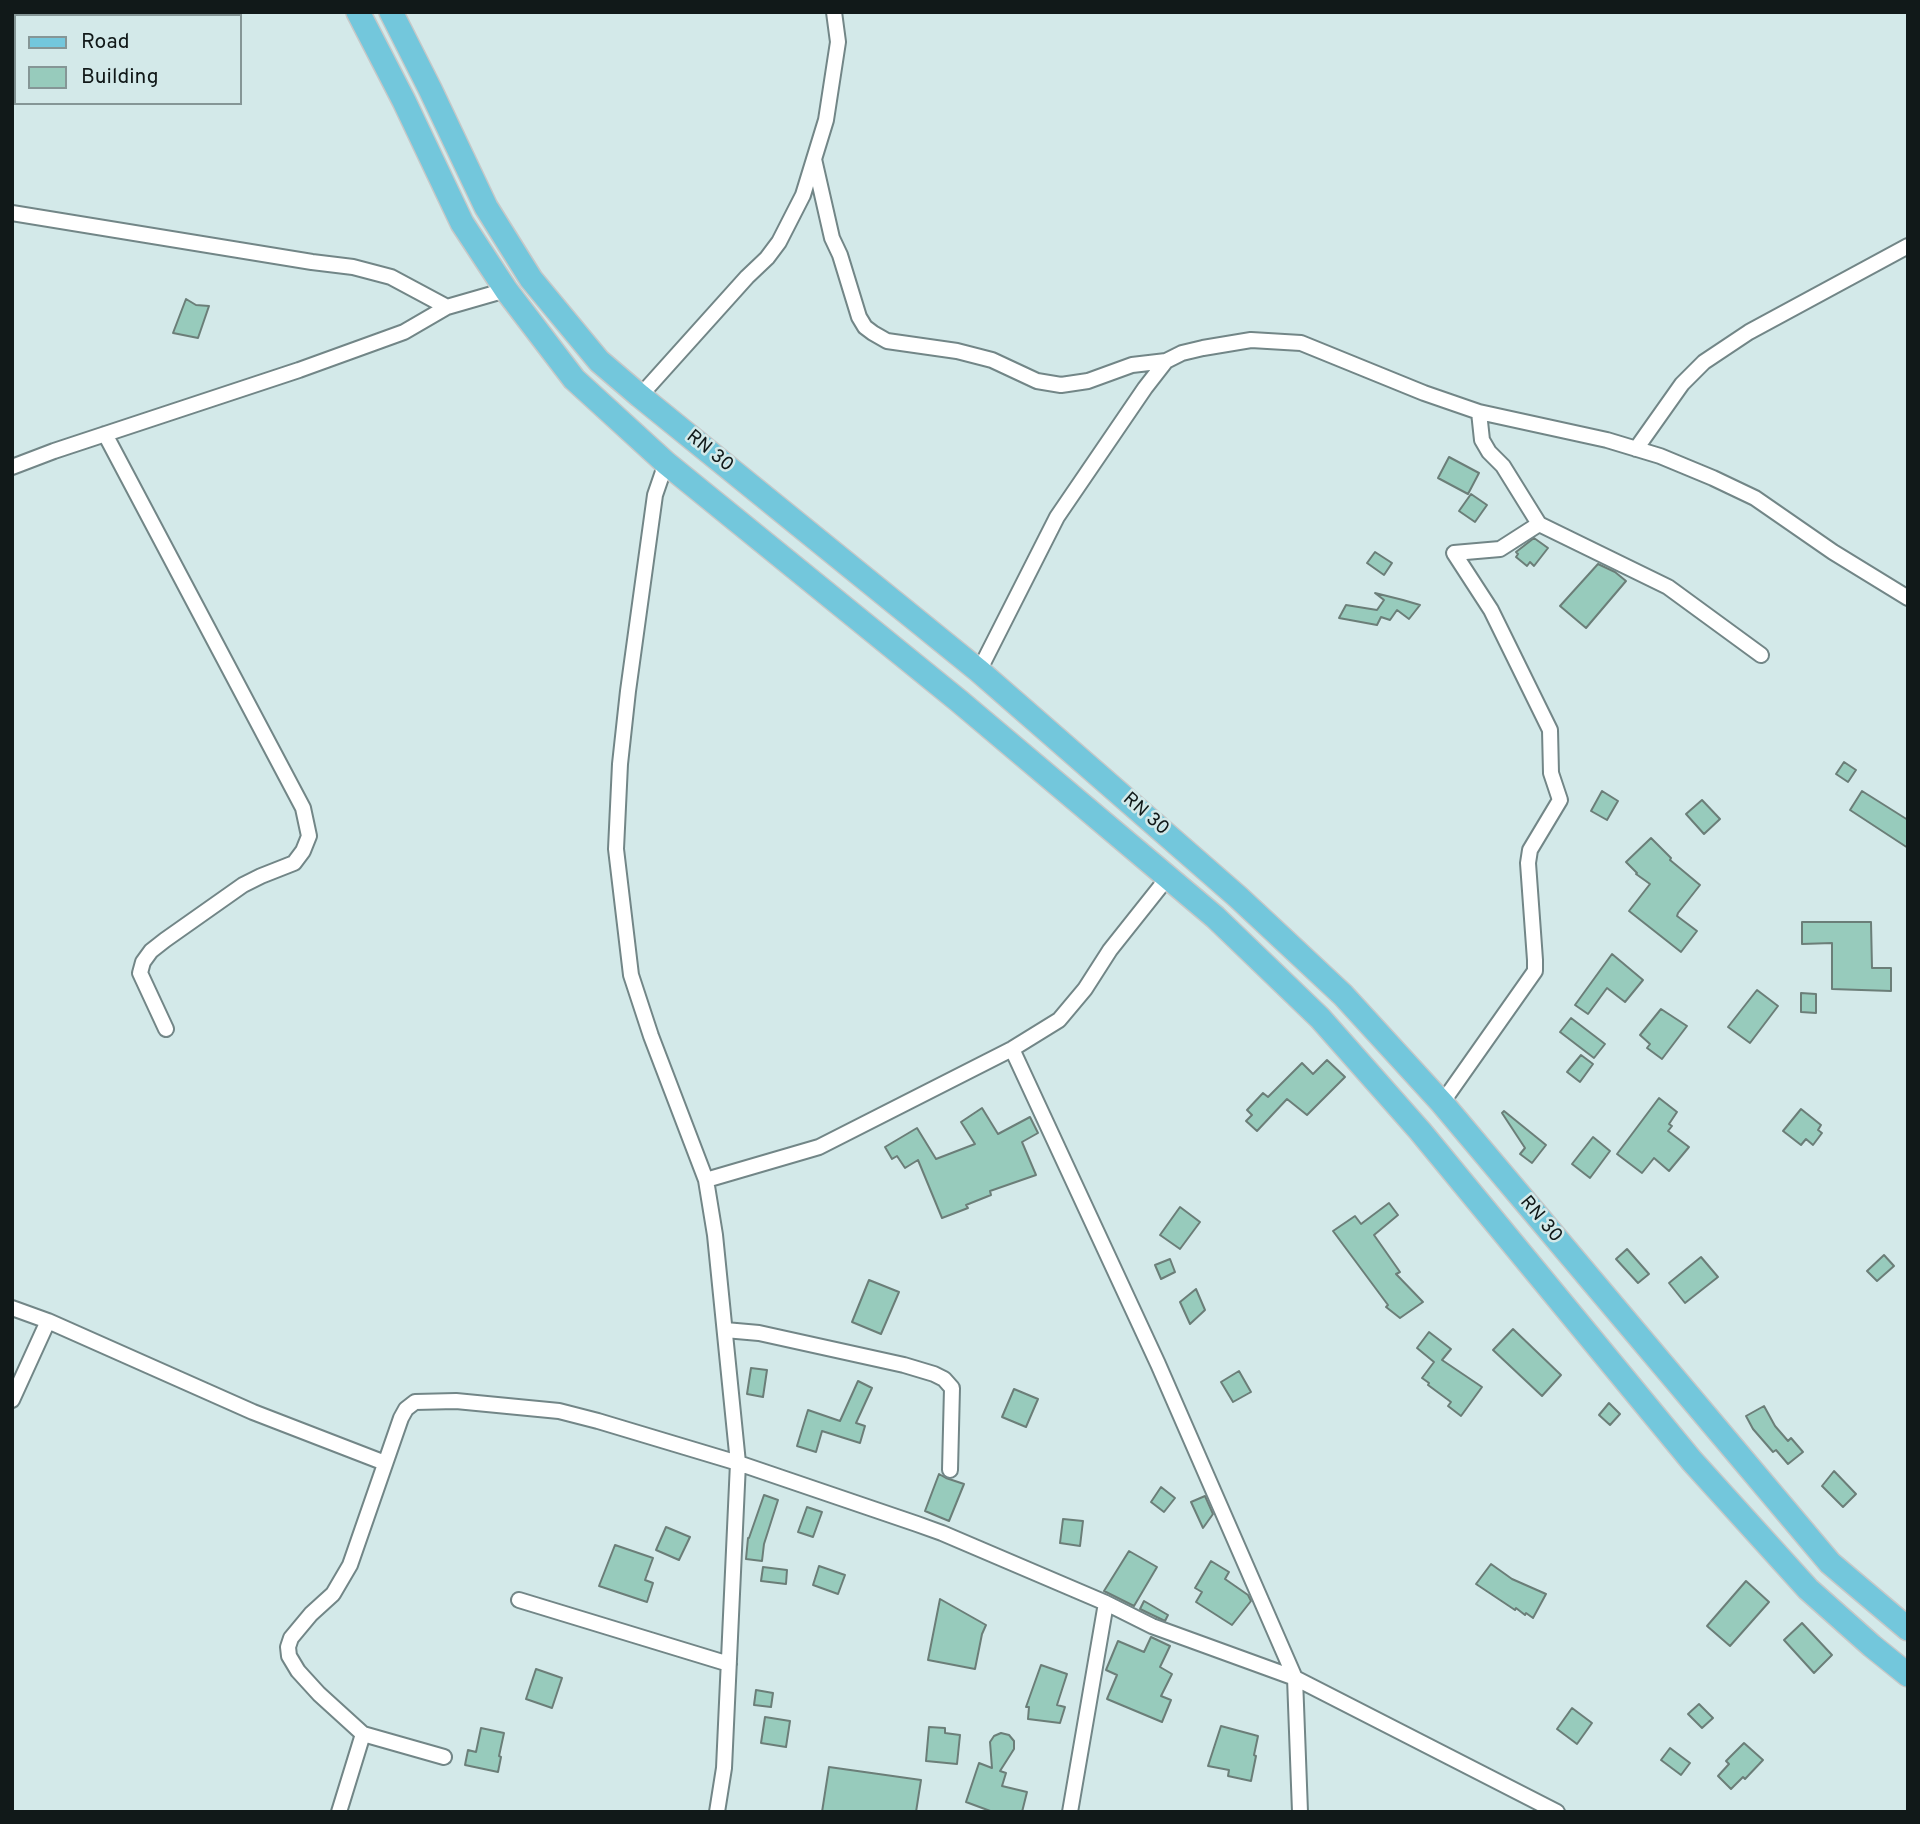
<!DOCTYPE html>
<html>
<head>
<meta charset="utf-8">
<style>
	body { margin:0 }
	#map { position:relative; width:1920px; height:1824px; overflow:hidden; background:#d3e9e9; font-family:Overpass,sans-serif }
	canvas { display:block }
	.frame { position:absolute; inset:0; border:14px solid #111919; pointer-events:none }
	.legend { position:absolute; left:14px; top:14px; width:228px; height:91px; box-sizing:border-box; background:#d3e9e9; border:2px solid #859696; margin:0; padding:9px 12px; list-style:none; font-size:21px; color:#111919 }
	.legend li { display:flex; align-items:center; gap:14px; height:35px }
	.legend b { width:35px; border:2px solid #859696 }
</style>
</head>
<body>
<div id="map">
<canvas width="1920" height="1824"></canvas>
<div class="frame"></div>
<ul class="legend">
<li><b style="height:9px;background:#73c7dc"></b>Road</li>
<li><b style="height:19px;background:#97cbbc"></b>Building</li>
</ul>
</div>
<script>
const ctx = document.querySelector('canvas').getContext('2d');
ctx.lineJoin = 'round';
function fill(path, color) { ctx.fillStyle = color; ctx.fill(path, 'evenodd'); }
function strokePath(path, color, width, dash) { ctx.strokeStyle = color; ctx.lineWidth = width; ctx.lineCap = dash ? 'butt' : 'round'; ctx.setLineDash(dash || []); ctx.stroke(path); }
function write(font, color, halo, rows, align = 'center') {
  ctx.font = font + ' Overpass,sans-serif'; ctx.lineWidth = 5; ctx.setLineDash([]); ctx.textBaseline = 'middle'; ctx.strokeStyle = halo; ctx.fillStyle = color; for (const [text, x, y, turn = 0] of rows) {
    ctx.save(); ctx.translate(x, y); ctx.rotate((+turn || 0) * Math.PI / 180); ctx.textAlign = isNaN(turn) ? turn : align; if (halo) ctx.strokeText(text, 0, 0); ctx.fillText(text, 0, 0); ctx.restore();
  }
}
const building = new Path2D(`
	M186 299 196 305 209 306 198 338 173 333Z
	M1449 457 1479 473 1468 494 1438 478Z
	M1471 494 1487 505 1475 522 1459 511Z
	M1534 538 1548 548 1534 566 1530 562 1527 566 1516 557 1518 554 1516 552Z
	M1375 552 1392 563 1384 575 1367 563Z
	M1598 564 1615 572 1626 581 1586 628 1560 606Z
	M1375 593 1403 600 1420 605 1409 619 1397 610 1390 620 1381 617 1377 625 1339 618 1346 605 1377 610 1384 600Z
	M1844 762 1856 770 1848 782 1836 774Z
	M1602 791 1618 801 1607 820 1591 811Z
	M1862 791 1908 820V848L1850 810Z
	M1702 800 1720 819 1704 834 1686 814Z
	M1651 838 1671 858 1670 860 1700 885 1678 913 1677 916 1697 931 1681 952 1629 911 1650 884 1636 874 1637 873 1626 862Z
	M1802 922H1871L1872 968H1891V991L1832 989V943L1802 944Z
	M1612 954 1643 980 1625 1002 1607 988 1588 1014 1575 1005Z
	M1757 990 1778 1006 1750 1043 1728 1027Z
	M1801 993 1816 994V1013L1801 1012Z
	M1661 1009 1687 1026 1662 1059 1647 1048 1650 1044 1640 1035Z
	M1571 1018 1605 1044 1594 1058 1560 1032Z
	M1581 1055 1593 1064 1580 1082 1567 1072Z
	M1327 1060 1345 1077 1307 1115 1287 1099 1257 1131 1246 1121 1252 1115 1247 1110 1263 1093 1268 1097 1302 1063 1313 1074Z
	M1659 1098 1677 1112 1669 1124 1672 1126 1668 1131 1689 1147 1669 1171 1654 1158 1642 1173 1617 1154Z
	M982 1108 998 1134 1030 1117 1038 1133 1022 1142 1036 1175 990 1191 991 1195 966 1205 968 1208 942 1218 918 1160 905 1168 897 1156 892 1159 885 1147 917 1128 936 1159 975 1144 961 1122Z
	M1801 1109 1821 1125 1818 1130 1822 1133 1813 1145 1806 1139 1801 1145 1783 1131Z
	M1504 1111 1546 1145 1532 1163 1520 1154 1525 1148 1502 1113Z
	M1593 1137 1610 1151 1590 1178 1572 1164Z
	M1389 1203 1398 1215 1374 1235 1400 1272 1396 1274 1423 1302 1400 1318 1386 1307 1388 1305 1333 1231 1355 1216 1361 1224Z
	M1180 1207 1200 1222 1180 1249 1160 1235Z
	M1627 1249 1649 1274 1638 1283 1616 1259Z
	M1884 1255 1894 1266 1877 1281 1867 1271Z
	M1701 1257 1718 1277 1685 1303 1669 1283Z
	M1170 1259 1175 1272 1161 1279 1155 1265Z
	M869 1280 899 1292 881 1334 852 1322Z
	M1196 1289 1205 1310 1190 1324 1180 1302Z
	M1513 1329 1561 1375 1542 1396 1493 1350Z
	M1429 1332 1451 1349 1442 1360 1482 1387 1461 1416 1448 1406 1451 1402 1428 1385 1429 1383 1422 1378 1434 1362 1417 1348Z
	M751 1368 767 1370 763 1397 747 1394Z
	M1239 1371 1251 1392 1233 1402 1221 1382Z
	M858 1381 872 1388 856 1423 865 1426 860 1443 822 1431 816 1452 797 1446 808 1410 840 1421Z
	M1014 1389 1038 1399 1026 1427 1002 1417Z
	M1609 1403 1620 1414 1610 1425 1599 1415Z
	M1764 1406 1775 1426 1788 1441 1791 1438 1803 1452 1788 1464 1776 1450 1773 1452 1753 1429 1746 1416Z
	M1834 1471 1856 1494 1843 1507 1822 1486Z
	M939 1474 946 1478 964 1484 949 1521 925 1511Z
	M1161 1487 1175 1498 1164 1512 1151 1502Z
	M764 1495 778 1500 764 1544 762 1561 746 1559 748 1538H749Z
	M1205 1496 1213 1514 1203 1528 1191 1502Z
	M807 1507 822 1512 813 1537 798 1532Z
	M1063 1519 1083 1521 1080 1546 1060 1543Z
	M666 1527 690 1537 679 1560 656 1550Z
	M615 1545 653 1558 645 1580 653 1583 647 1602 599 1586Z
	M1129 1551 1157 1567 1134 1606 1104 1591Z
	M1211 1561 1229 1572 1225 1579 1248 1595 1251 1601 1232 1625 1196 1602 1202 1592 1195 1588Z
	M1491 1564 1512 1579 1546 1594 1533 1618 1526 1613 1525 1615 1516 1608 1515 1610 1476 1584Z
	M819 1566 845 1575 838 1594 813 1585Z
	M763 1567 787 1570 786 1584 761 1581Z
	M1746 1581 1769 1602 1730 1646 1707 1626Z
	M940 1599 986 1625 982 1634 975 1669 928 1660Z
	M1144 1601 1168 1615 1165 1621 1140 1609Z
	M1802 1623 1832 1655 1814 1673 1784 1640Z
	M1151 1637 1170 1646 1160 1667 1172 1674 1161 1696 1171 1700 1162 1722 1107 1699 1117 1675 1106 1670 1118 1641 1144 1652Z
	M1041 1665 1067 1674 1057 1705 1065 1707 1060 1723 1028 1719 1029 1707H1026Z
	M536 1669 562 1678 552 1708 526 1699Z
	M756 1690 773 1693 771 1707 754 1705Z
	M1699 1704 1713 1718 1702 1728 1688 1714Z
	M1572 1708 1592 1723 1577 1744 1557 1729Z
	M765 1717 790 1721 786 1747 761 1743Z
	M1221 1726 1258 1736 1254 1755 1256 1756 1251 1781 1228 1776 1229 1770 1208 1766Z
	M929 1727 945 1728V1733L960 1735 957 1764 926 1761Z
	M481 1728 504 1733 499 1756 501 1757 498 1772 465 1765 468 1750 476 1752Z
	M1001 1733 1009 1735 1014 1741V1749L1000 1771 1006 1773 1002 1786 1027 1792 1022 1812H993L966 1802 979 1763 992 1768 990 1742 994 1736Z
	M1744 1743 1763 1760 1745 1779 1743 1777 1731 1789 1718 1776 1729 1764 1726 1761Z
	M1670 1748 1690 1763 1681 1775 1661 1760Z
	M829 1767 921 1780 916 1812H822Z`);
fill(building, '#97cbbc');
strokePath(building, '#6b7e78', 2);
const street = new Path2D(`
	M814 159 832 238 840 255 859 317 865 327 873 333 887 341 957 351 992 360 1037 381 1061 385 1088 381 1132 365 1166 361 1182 353 1203 348 1251 340 1301 343 1424 393 1479 412 1607 440 1660 456 1713 478 1755 498 1833 552 1908 598
	M12 213 312 262 353 267 391 277 447 307
	M640 396 747 277 767 258 779 242 803 195 826 120 838 42 834 12
	M1479 412 1482 440 1489 452 1503 466 1539 524 1668 587 1761 655
	M105 434 303 808 309 836 303 851 294 863 261 876 243 885 165 940 151 951 143 962 140 973 166 1029
	M1636 449 1682 384 1704 362 1749 332 1908 246
	M666 463 655 495 628 691 620 764 616 849 631 975 651 1036 706 1180 715 1235 738 1463 724 1768 717 1812
	M12 467 54 451 299 370 404 332 447 307 506 290
	M979 671 1057 517 1145 388 1166 361
	M1012 1049 1158 1364 1295 1678 1300 1812
	M1442 1103 1535 971V960L1528 863 1530 850 1560 800 1551 773 1550 730 1491 610 1454 553 1500 549 1539 524
	M706 1180 819 1147 1012 1049 1059 1020 1085 989 1110 950 1168 877
	M12 1308 48 1321 253 1412 385 1463
	M725 1330 759 1333 904 1365 934 1374 944 1379 952 1388 950 1470
	M12 1400 48 1321
	M519 1600 729 1664
	M444 1757 363 1734 319 1694 298 1671 289 1656 288 1647 291 1638 311 1614 333 1594 350 1565 401 1418 406 1409 415 1402 456 1401 559 1411 598 1421 738 1463 917 1524 942 1533 1106 1603 1152 1626 1295 1678 1557 1812
	M339 1812 363 1734
	M1070 1812 1106 1603`);
const primary = new Path2D(`
	M358 12 404 101 462 223 506 290 574 379 666 463 959 701 1215 917 1320 1018 1420 1131 1692 1461 1808 1589 1872 1646 1908 1675
	M391 12 430 89 486 207 531 279 599 361 640 396 979 671 1238 897 1343 995 1442 1103 1830 1563 1908 1629`);
strokePath(street, '#728687', 18);
strokePath(primary, '#c6c8c8', 26);
strokePath(street, '#fff', 14);
strokePath(primary, '#73c7dc', 23);
write('19px', '#111919', '#d3e9e9', [
	["RN 30",709,452,39],
	["RN 30",1145,815,41],
	["RN 30",1540,1220,50]
]);
</script>
</body>
</html>
